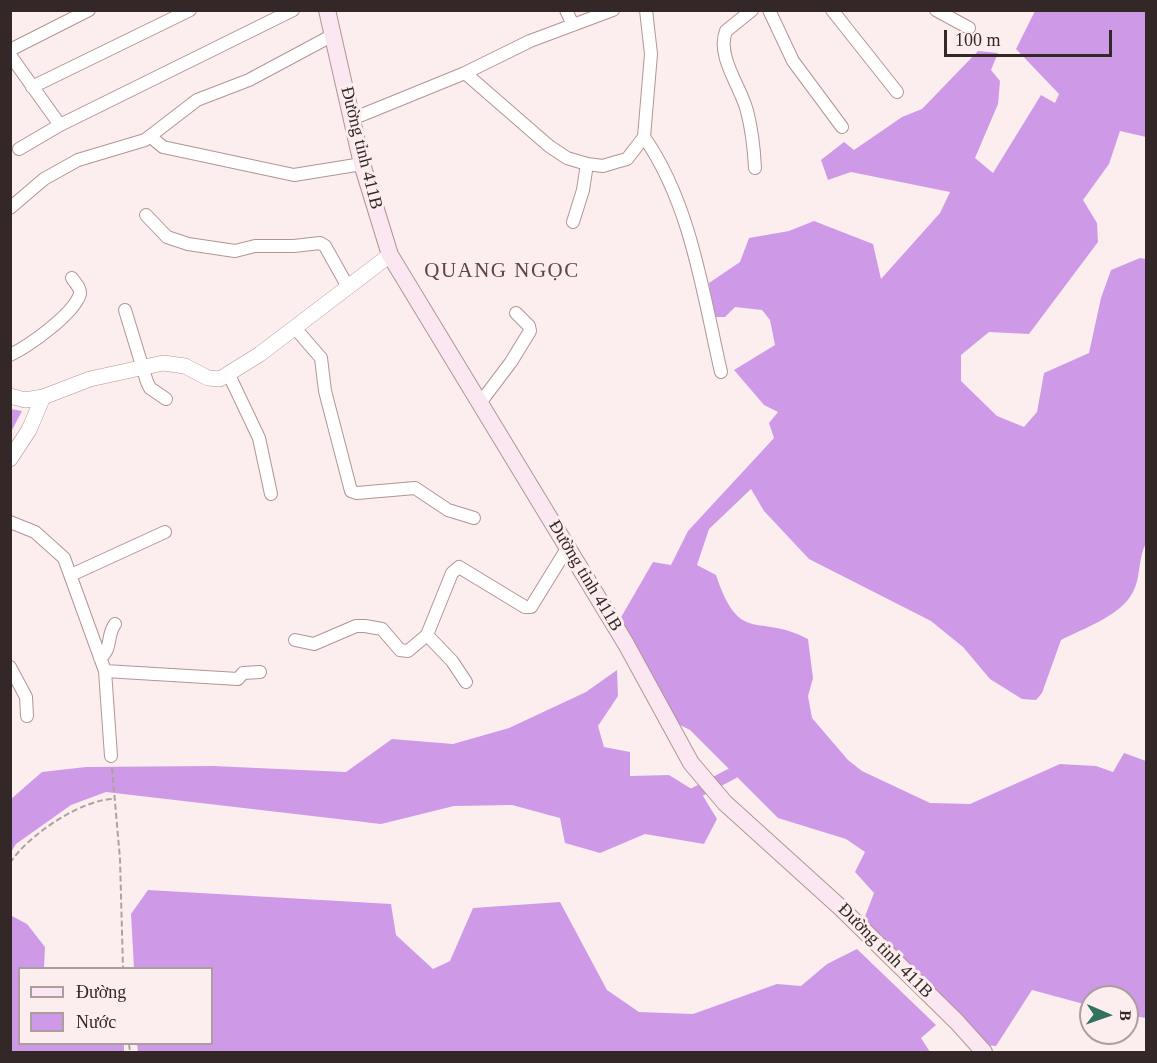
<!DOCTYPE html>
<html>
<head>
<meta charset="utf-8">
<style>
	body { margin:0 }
	#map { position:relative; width:1157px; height:1063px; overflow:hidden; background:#fceeee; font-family:Georgia,serif }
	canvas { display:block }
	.frame { position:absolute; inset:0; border:12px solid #332727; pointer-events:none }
	.legend { position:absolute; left:18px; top:967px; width:195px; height:78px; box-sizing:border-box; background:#fceeee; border:2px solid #ac9e9e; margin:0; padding:8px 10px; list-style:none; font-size:18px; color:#332727 }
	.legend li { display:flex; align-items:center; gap:12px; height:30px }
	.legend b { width:30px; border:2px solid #ac9e9e }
	.north { position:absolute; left:1079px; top:985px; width:60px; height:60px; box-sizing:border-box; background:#fceeee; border:2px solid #ac9e9e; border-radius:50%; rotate:92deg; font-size:16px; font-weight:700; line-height:24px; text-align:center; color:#332727 }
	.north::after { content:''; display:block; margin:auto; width:21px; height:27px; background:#337260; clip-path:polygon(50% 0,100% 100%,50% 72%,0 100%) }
	.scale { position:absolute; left:944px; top:30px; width:168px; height:27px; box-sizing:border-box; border:3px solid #332727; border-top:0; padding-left:8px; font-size:18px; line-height:21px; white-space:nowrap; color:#332727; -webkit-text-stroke:4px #fceeee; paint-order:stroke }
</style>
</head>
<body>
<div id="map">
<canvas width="1157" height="1063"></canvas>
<div class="frame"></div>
<ul class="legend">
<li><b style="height:8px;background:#fbe7f2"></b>Đường</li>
<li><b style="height:16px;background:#ce9ae7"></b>Nước</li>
</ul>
<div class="north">B</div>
<div class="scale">100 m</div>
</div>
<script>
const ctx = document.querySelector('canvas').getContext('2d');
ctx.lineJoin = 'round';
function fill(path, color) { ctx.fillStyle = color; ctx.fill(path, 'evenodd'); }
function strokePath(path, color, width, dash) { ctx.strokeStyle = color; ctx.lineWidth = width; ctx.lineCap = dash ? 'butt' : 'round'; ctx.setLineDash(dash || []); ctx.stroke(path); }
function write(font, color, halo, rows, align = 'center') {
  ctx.font = font + ' Georgia,serif'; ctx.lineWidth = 6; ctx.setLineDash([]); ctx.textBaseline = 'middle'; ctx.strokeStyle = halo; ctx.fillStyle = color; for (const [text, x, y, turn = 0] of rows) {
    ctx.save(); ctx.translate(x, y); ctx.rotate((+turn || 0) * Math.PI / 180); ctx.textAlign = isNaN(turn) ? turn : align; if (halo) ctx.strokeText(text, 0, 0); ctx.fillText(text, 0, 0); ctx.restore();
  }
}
fill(new Path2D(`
	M1035 11H1146V137L1120 131 1109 164 1083 200 1097 223 1098 242 1029 334 989 332 961 355V381L997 416 1024 427 1037 412 1044 373 1089 353 1101 298 1111 270 1140 258 1146 259V543C1138 558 1141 577 1133 592 1121 616 1084 628 1061 640L1042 693 1036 700 1022 699 990 679 963 647 931 621 809 559 764 511 751 489 709 529 697 565 716 575C740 647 758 612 808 639L813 678 808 696 812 718 848 760 862 771 930 803 970 804 1060 764 1096 766 1113 772 1124 753 1146 761V1018L1127 1015V997H1091V1006L1032 990 996 1046 984 1045 864 919 874 893 855 872 865 852 846 839 778 818 690 730 674 722 620 619 653 562 671 565 688 531 774 438 769 423 778 412 764 405 734 370 775 345 770 320 762 310 735 307 725 317H714L709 283 740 262 749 238 789 231 814 221 873 244 881 279 940 213 950 192 851 172 828 180 821 160 844 142 854 150 902 117 922 109 978 51 998 53 991 70 1000 81 998 104 975 158 993 173 1041 95 1055 103 1059 94 1016 49Z
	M11 409 22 411 11 432 10 409Z
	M617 670 618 696 598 726 604 747 630 752V776L669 775 703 796 717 819 704 844 645 834 600 853 565 843 560 818 512 805 454 806 381 824 106 792 71 805 16 844 11 852V799L42 772 86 767 213 766 346 772 392 739 453 744 509 728 586 692Z
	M148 890 391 904 396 935 433 969 450 961 473 908 560 902 607 990 639 1012 693 1014 777 984 801 986 827 964 857 949 936 1025 921 1038 930 1052H138L137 1044H212V968H134L131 914Z
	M10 915 27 924 45 947 44 968H20V1044H124V1052H11Z`), '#ce9ae7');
strokePath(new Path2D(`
	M684 799 733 773`), '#ce9ae7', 12);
const minor = new Path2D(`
	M566 10 573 25
	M752 10 726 31C716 56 741 87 747 111 752 130 754 148 755 168
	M769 10 793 61 842 127
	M832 10 897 92
	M936 10 969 28
	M10 50 89 10
	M10 55 60 125
	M465 73 549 146 567 158 587 164 603 166 616 162 627 159 644 137 651 54 646 10
	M32 87 190 10
	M352 119 465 73 530 41 613 10
	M151 137 163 147 294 175 362 164
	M644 137C691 204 703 294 721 372
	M19 149 60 125 293 10
	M10 208 44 179 78 160 145 140 197 100 249 80 333 35
	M146 215 167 237 188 244 235 251 255 246H294L320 243 325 246 348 287
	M573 222 583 190 587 164
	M125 310 147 382 150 388 166 399
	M295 328 321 358 325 391 351 491 357 493 415 488 448 510 474 518
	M10 355C29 346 74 314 80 294 81 288 75 283 72 278
	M229 375 259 438 271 494
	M480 403 511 362 530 331 529 326 516 313
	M10 522 35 532 64 558 105 671 111 756
	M71 575 165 532
	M427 635 452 661 466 682
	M295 640 314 644 356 626H365L382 629 400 650 408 651 427 635 452 573 459 567 525 607H531L568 547
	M100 658C113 648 106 636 115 624
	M10 667 26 697 27 716
	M105 671 238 679 243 673 260 672`);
const tertiary = new Path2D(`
	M10 396 25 400 43 397 29 430 10 459
	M43 397 90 379 163 363 185 366 208 378 220 379 260 354 390 255`);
const secondary = new Path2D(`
	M327 10 362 164 390 255 626 644 691 763 725 803 841 908 957 1022 984 1052`);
strokePath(minor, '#b39495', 14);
strokePath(tertiary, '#b39495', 16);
strokePath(secondary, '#b39495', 18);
strokePath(new Path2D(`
	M112 768 120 859 123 968
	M10 863C28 835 82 799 114 799
	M129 1044 130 1052`), '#afa1a1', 2, [6, 3]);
strokePath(minor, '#fff', 12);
strokePath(tertiary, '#fff', 15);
strokePath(secondary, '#fbe7f2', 16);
write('18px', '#332727', '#fceeee', [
	["Đường tỉnh 411B",361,148,76],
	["Đường tỉnh 411B",585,576,59],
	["Đường tỉnh 411B",885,951,45]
]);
ctx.letterSpacing = '1.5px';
write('21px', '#5e4344', '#fceeee', [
	["QUANG NGỌC",502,271]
]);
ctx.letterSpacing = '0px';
</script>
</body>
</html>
